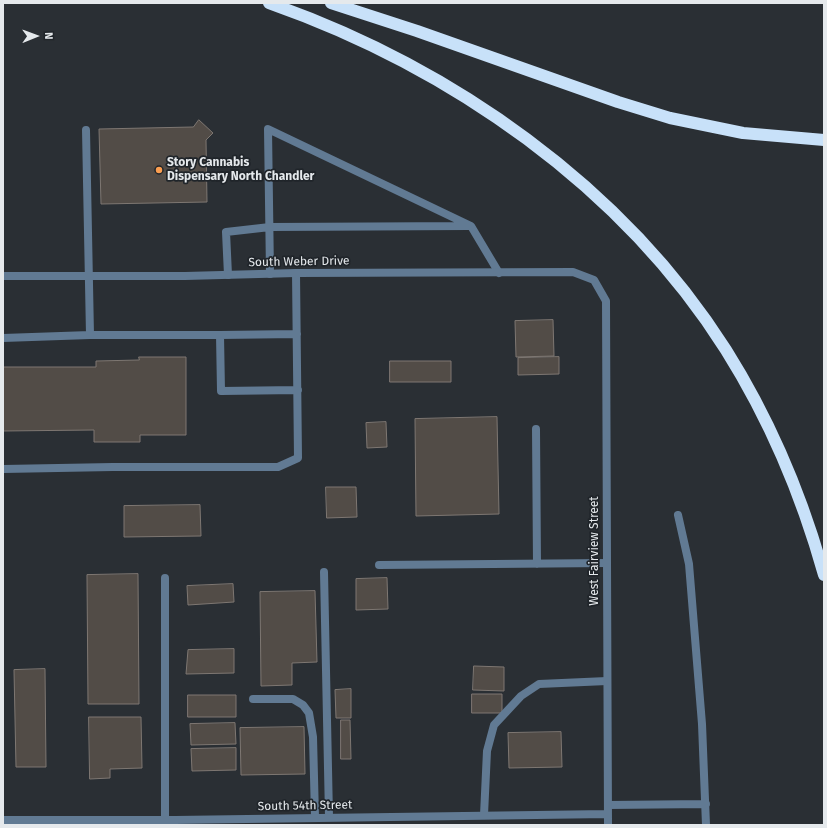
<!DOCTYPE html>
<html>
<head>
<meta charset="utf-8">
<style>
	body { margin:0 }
	#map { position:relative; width:827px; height:828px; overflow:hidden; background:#2a2f34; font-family:"Fira Sans",sans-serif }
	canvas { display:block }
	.frame { position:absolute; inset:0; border:4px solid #e5e9ec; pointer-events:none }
	.north { position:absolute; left:16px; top:16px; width:40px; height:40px; -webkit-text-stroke:3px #20252a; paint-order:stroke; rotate:89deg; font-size:11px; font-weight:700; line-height:16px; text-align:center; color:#e5e9ec }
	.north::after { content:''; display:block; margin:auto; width:14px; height:18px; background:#e5e9ec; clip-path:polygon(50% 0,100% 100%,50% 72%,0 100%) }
</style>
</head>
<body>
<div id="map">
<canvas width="827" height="828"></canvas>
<div class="frame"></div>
<div class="north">N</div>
</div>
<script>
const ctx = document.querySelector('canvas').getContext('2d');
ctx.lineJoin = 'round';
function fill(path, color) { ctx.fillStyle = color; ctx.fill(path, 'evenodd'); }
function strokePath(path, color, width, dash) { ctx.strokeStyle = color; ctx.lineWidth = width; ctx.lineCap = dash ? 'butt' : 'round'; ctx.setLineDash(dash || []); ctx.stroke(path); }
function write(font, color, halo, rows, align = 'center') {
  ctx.font = font + ' "Fira Sans",sans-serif'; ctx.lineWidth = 3.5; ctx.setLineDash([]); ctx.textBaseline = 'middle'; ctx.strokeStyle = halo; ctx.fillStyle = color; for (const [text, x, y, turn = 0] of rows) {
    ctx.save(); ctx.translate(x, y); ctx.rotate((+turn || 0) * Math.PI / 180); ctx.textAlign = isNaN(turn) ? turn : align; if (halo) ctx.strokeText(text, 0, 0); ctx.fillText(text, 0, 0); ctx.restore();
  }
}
const building = new Path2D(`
	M199 120 213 133 206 140 207 202 101 204 99 129 193 127Z
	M553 320 554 356 516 357 515 321Z
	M139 357H186V435H140V442H94V430L3 431V367H96V361L139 360Z
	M559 357V374L518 375V358Z
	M390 361H451V382H390Z
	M497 417 499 514 416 516 415 419Z
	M386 422 387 447 367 448 366 423Z
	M326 487H356L357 517 327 518Z
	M200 505 201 536 124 537V506Z
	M138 574 139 704H88L87 575Z
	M387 578 388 609 356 610V579Z
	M233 584 234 602 188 605 187 586Z
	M315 591 317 662 292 663V685L261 686 260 592Z
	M234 649V673L186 674 188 650Z
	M474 666 504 667V691L473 690Z
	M45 669 46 767H16L14 670Z
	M351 689V718H336L335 690Z
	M472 694H502V713H472Z
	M188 695H236V717H188Z
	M89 717H141L142 768 110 769V778L90 779Z
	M341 720H350L351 759H341Z
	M235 723 236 744 191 745 190 724Z
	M304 727 305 774 241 775 240 728Z
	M561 732 562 767 509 768 508 733Z
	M236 748V770L192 771 191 749Z`);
fill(building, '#524c47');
strokePath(building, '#7e7772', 1);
strokePath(new Path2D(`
	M86 130 90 335
	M270 274 268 129 471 226 499 273
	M228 275 226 232 270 227 468 226
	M297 334 220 335 221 391 298 390
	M3 338 90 335H220
	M536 429 537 564
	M3 469 113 467H278L298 458 296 273
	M678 515 689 564 702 724 706 825
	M379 565 607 563
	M324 572 329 817
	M165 578V820
	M253 699H293L303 705 309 713 313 737 315 817
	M608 805 706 804
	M484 815 487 751 494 725 521 696 539 684 607 681`), '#617a93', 8);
strokePath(new Path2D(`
	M3 276H185L296 273 573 272 594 280 606 301 608 825
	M3 820H175L608 814`), '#617a93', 8);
strokePath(new Path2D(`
	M269 3C451 67 622 186 726 350 770 420 802 496 824 575
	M331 3 417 31 618 102 670 118 743 133 824 140`), '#c8e1f9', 12);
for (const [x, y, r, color] of [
	[159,170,4,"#fb9e50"]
]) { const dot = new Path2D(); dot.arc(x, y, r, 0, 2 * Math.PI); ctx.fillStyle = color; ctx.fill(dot); strokePath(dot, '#20252a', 1.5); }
write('bold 12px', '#e5e9ec', '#20252a', [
	["Story Cannabis",167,163],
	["Dispensary North Chandler",167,177]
], 'left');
write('12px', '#e5e9ec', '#20252a', [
	["South Weber Drive",299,262,-1],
	["West Fairview Street",595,551,-90],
	["South 54th Street",305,806,-1]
]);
</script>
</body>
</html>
